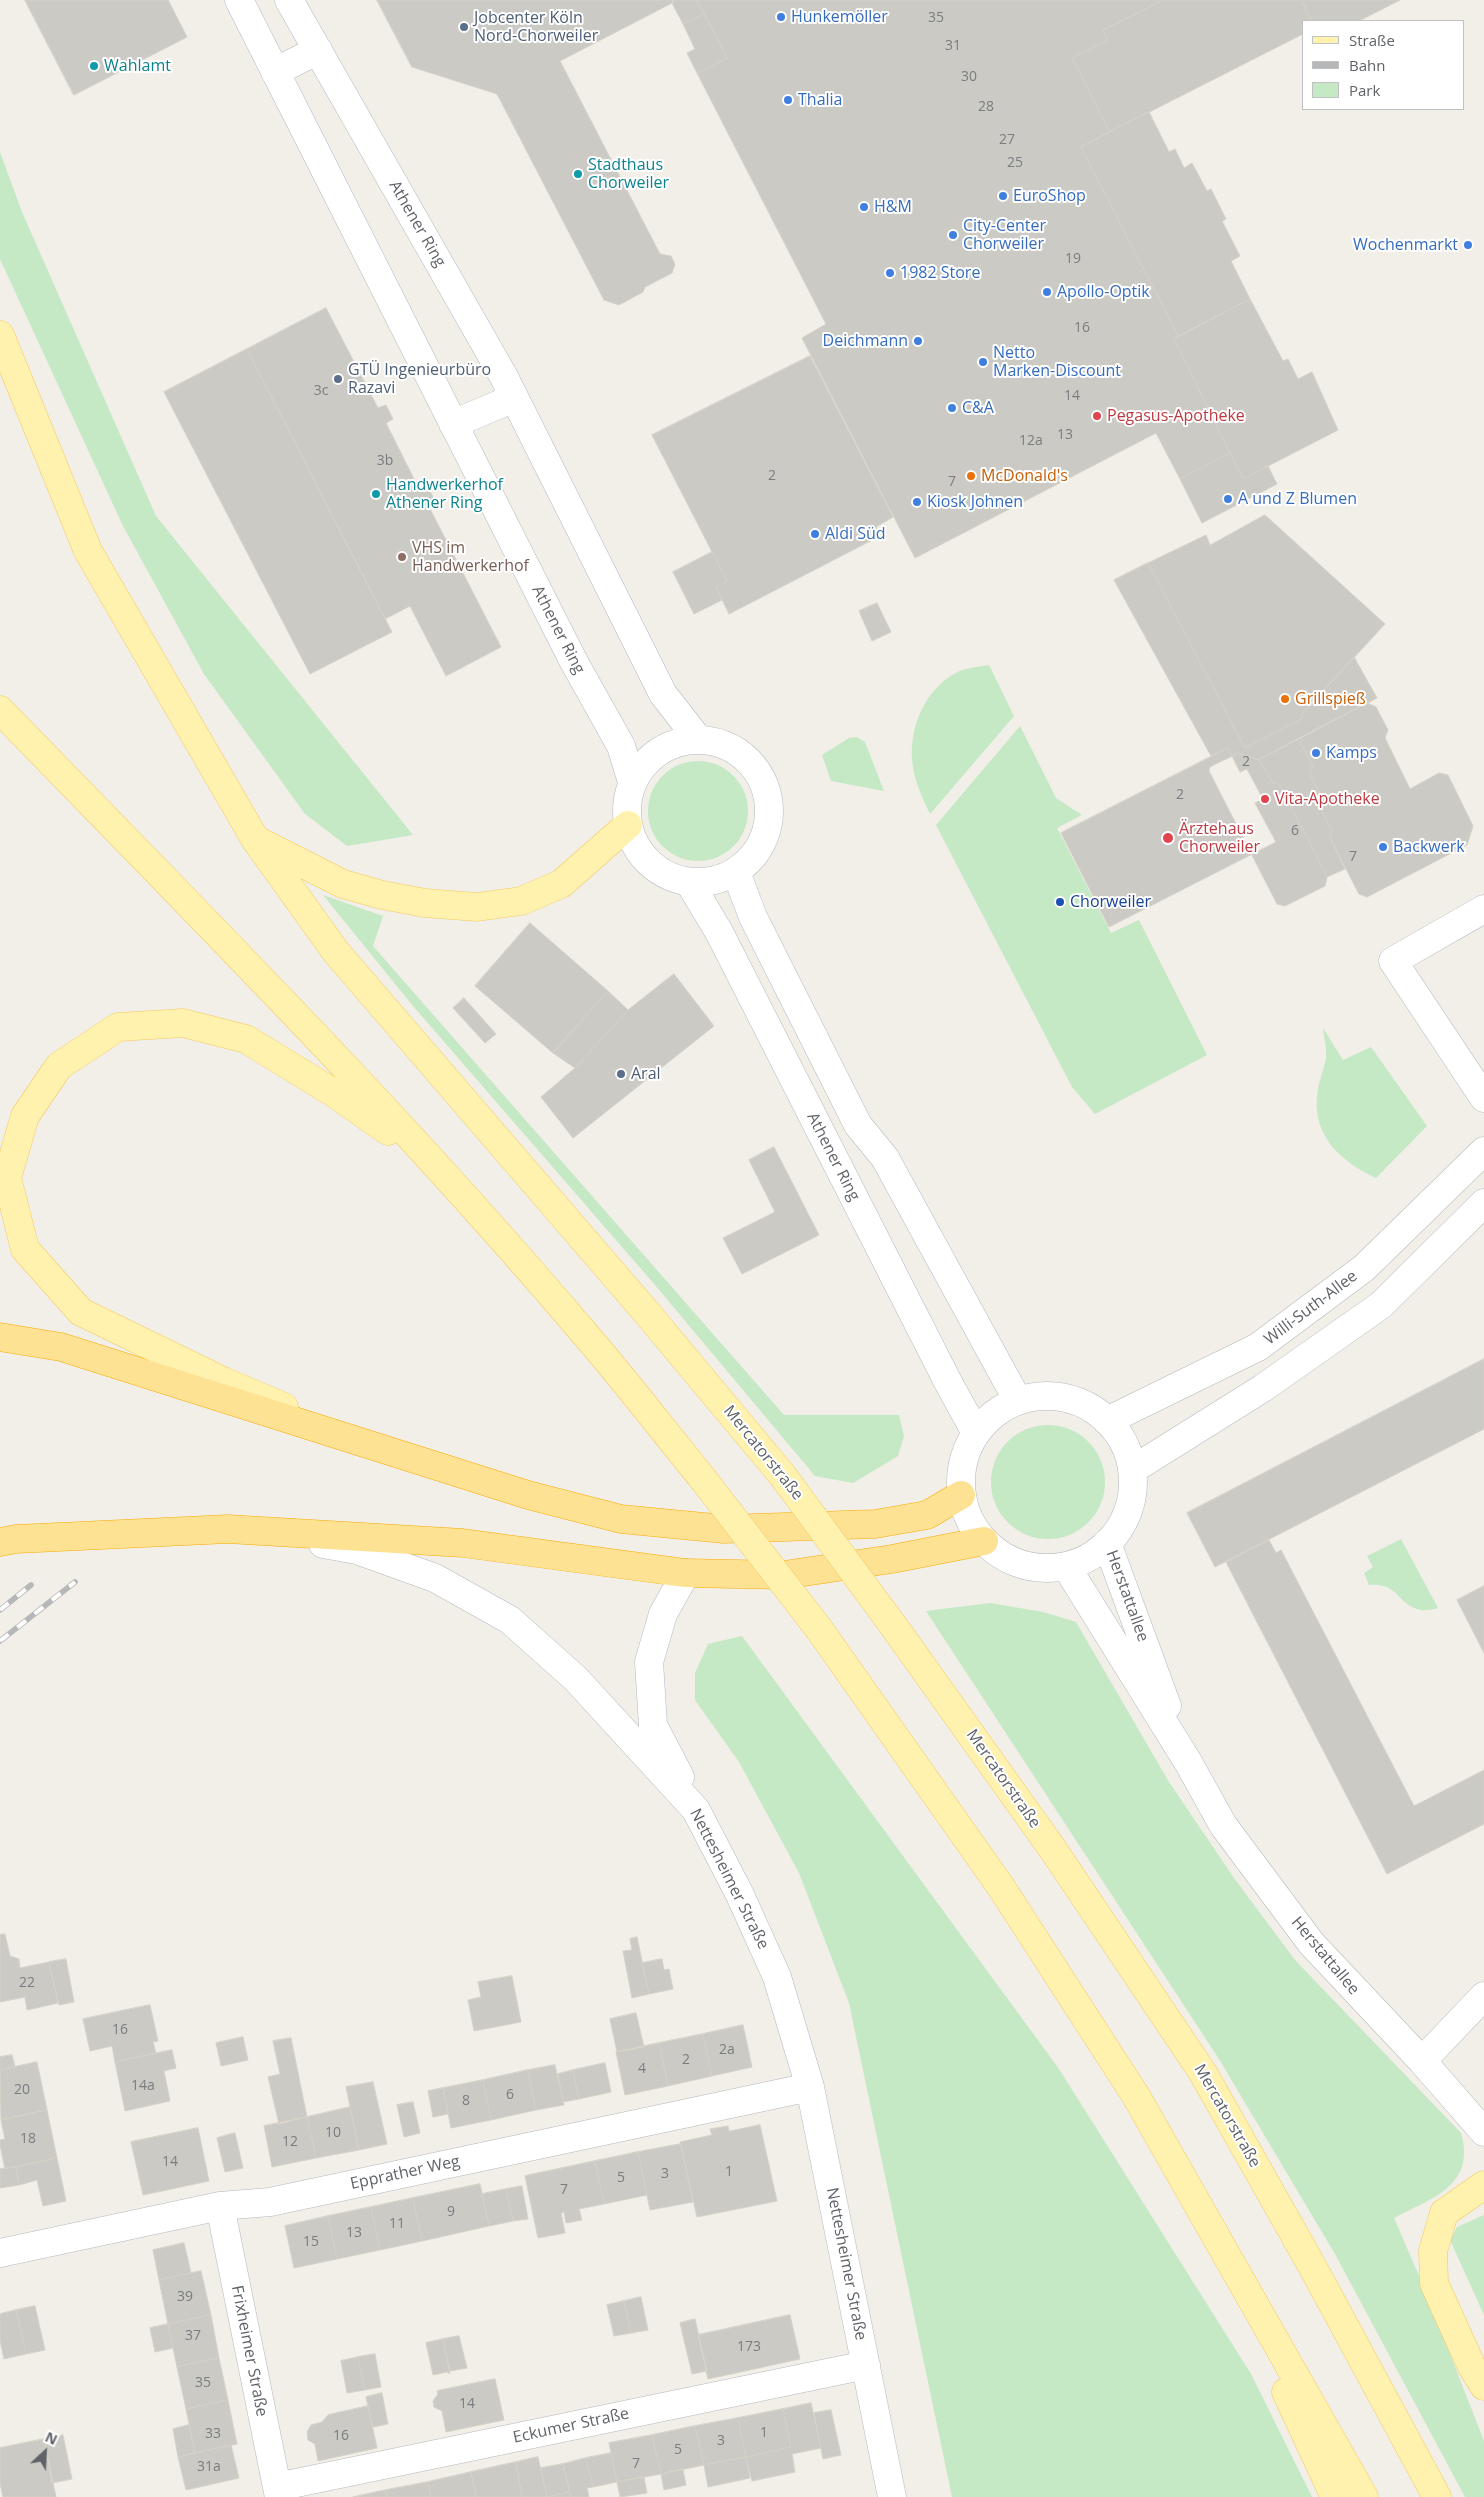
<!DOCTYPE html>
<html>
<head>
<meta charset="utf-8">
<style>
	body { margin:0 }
	#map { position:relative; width:1484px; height:2497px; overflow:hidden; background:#f1efe8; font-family:"Open Sans",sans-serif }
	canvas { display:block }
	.legend { position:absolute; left:1302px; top:20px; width:162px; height:90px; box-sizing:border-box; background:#fff; border:1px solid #bfc1c3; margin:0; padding:6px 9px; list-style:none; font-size:15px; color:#5f6368 }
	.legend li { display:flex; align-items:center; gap:10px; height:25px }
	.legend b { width:25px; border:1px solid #bfc1c3 }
	.north { position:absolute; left:20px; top:2427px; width:50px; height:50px; -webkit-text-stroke:4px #fff; paint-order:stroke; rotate:25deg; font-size:14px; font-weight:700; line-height:20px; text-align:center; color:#5f6368 }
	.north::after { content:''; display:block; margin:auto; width:18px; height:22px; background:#5f6368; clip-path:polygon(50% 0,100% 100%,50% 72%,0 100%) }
</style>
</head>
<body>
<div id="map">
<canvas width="1484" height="2497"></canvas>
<ul class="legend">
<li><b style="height:6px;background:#fff2af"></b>Straße</li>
<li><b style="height:6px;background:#b6b7b8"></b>Bahn</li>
<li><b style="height:14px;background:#c5e8c5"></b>Park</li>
</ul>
<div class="north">N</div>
</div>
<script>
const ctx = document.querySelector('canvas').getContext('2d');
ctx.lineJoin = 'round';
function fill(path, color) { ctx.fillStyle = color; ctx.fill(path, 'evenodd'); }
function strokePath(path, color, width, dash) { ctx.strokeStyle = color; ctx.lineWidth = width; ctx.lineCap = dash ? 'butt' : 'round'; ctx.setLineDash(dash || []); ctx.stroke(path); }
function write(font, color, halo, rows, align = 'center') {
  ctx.font = font + ' "Open Sans",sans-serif'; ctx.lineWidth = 4; ctx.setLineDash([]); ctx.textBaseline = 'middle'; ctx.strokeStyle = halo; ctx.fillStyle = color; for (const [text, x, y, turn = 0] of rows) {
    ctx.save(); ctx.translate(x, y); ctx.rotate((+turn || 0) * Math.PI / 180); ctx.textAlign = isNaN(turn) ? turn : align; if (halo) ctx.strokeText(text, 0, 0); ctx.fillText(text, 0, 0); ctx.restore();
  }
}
fill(new Path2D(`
	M0 152 22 212 156 516 413 835 347 846 305 814 204 674 123 526 0 259Z
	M989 665 1014 716 930 814C922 797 913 778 912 759 910 727 924 693 952 675 963 668 976 667 989 665Z
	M1020 726 1056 798 1082 815 1057 828 1111 933 1139 920 1207 1055 1095 1114 1072 1087 936 825Z
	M857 737 865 742 884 791 831 781 822 755 849 738Z
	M648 811a50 50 0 1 1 100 0a50 50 0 1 1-100 0Z
	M323 895 383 916 373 946 784 1415H899L904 1436 898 1456 853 1483 815 1476 655 1285 413 1006Z
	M1323 1028 1343 1060 1371 1047 1427 1126 1376 1178C1343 1163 1313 1137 1317 1097 1318 1083 1323 1072 1326 1059 1327 1049 1324 1037 1323 1028Z
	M991 1482a57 57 0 1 1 114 0a57 57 0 1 1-114 0Z
	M1401 1539 1438 1608C1433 1609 1426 1611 1421 1610 1396 1605 1400 1582 1369 1585L1364 1573 1373 1567 1367 1556Z
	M990 1603 1043 1612 1076 1622 1169 1782 1234 1878 1295 1960 1461 2133C1476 2186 1432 2198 1394 2218L1423 2285 1484 2441V2497H1465L1335 2254 1219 2059 926 1611Z
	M742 1636 1059 2069 1251 2374 1312 2497H952L849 2003 799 1873 739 1762 695 1700V1673L708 1644Z
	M1484 2215V2315L1450 2240 1457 2227Z`), '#c5e8c5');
const building = new Path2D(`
	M25 0H168L187 37 74 95Z
	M377 0H673L674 2 560 61 660 254 671 256 675 264 672 273 645 287 643 292 619 305 604 300 497 94 412 67Z
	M673 0H697L704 14 683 24 672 3Z
	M697 0H1163L1103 30 1108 40 1072 58 1110 132 1081 147 1178 336 1174 339 1230 453 1180 479 1156 433 915 558 802 338 826 324 697 73 727 58Z
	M1163 0H1301L1312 21H1303V34L1110 132 1072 58 1108 40 1103 30Z
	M1301 0H1400L1359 21H1312Z
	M704 14 727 58 697 73 687 53 695 49 683 24Z
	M1149 112 1169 152 1175 149 1184 168 1192 163 1207 191 1211 189 1226 219 1222 221 1240 256 1231 261 1250 299 1178 336 1081 147Z
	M1250 299 1283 361 1288 359 1298 379 1312 372 1338 430 1243 479 1174 339Z
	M326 308 378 408 386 405 393 419 386 423 419 489 427 485 434 499 427 503 501 647 446 676 410 606 385 619 247 349Z
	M247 349 392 632 310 674 164 392Z
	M810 356 893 517 876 527 880 536 729 614 716 587 727 581 652 435Z
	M1230 453 1243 479 1268 466 1277 484 1202 523 1180 479Z
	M1265 515 1385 624 1301 715 1303 718 1245 748 1148 563 1206 535 1210 545Z
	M712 552 727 581 716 587 722 600 694 614 673 572Z
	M1148 563 1245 748 1303 718 1301 715 1354 657 1377 698 1259 760 1239 753 1232 756 1228 748 1211 756 1114 580Z
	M877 603 891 632 872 641 859 611Z
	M1367 703 1376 707 1388 730 1385 738 1410 789 1439 773 1448 775 1473 826 1467 845 1367 897 1359 894 1330 838 1332 830 1320 808 1323 799 1310 775 1313 767 1301 744 1303 736Z
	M1303 736 1301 744 1313 767 1310 775 1323 799 1320 808 1332 830 1330 838 1345 869 1327 877 1280 785 1272 782 1259 760Z
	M1228 748 1240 772 1247 769 1263 799 1255 803 1276 842 1109 927 1061 833Z
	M1239 753 1259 760 1272 782 1280 785 1327 877 1325 886 1285 906 1277 904 1209 771 1210 767Z
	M530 923 608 991 553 1053 475 986Z
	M674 974 714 1026 573 1138 541 1097 575 1068 628 1010Z
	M608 991 628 1010 575 1068 553 1053Z
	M464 998 496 1034 485 1043 453 1008Z
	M774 1147 819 1235 742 1274 723 1238 775 1212 749 1160Z
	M1484 1359V1429L1215 1567 1187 1513Z
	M1269 1540 1276 1553 1281 1550 1414 1806 1484 1770V1824L1387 1874 1226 1562Z
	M1484 1586V1653L1457 1600Z
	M5 1934 10 1956 19 1959 20 1968 49 1962 58 2003 27 2010 25 1997 0 2002V1935Z
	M637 1937 649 1994 632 1998 623 1951 632 1950 630 1939Z
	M66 1959 74 2002 59 2005 49 1962Z
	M662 1959 664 1970 669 1969 673 1989 649 1994 642 1963Z
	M512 1976 521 2022 474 2031 468 2000 481 1997 478 1982Z
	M150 2005 158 2041 153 2042 156 2053 115 2062 112 2046 90 2051 83 2019Z
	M636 2013 644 2047 617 2052 610 2019Z
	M743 2025 752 2067 712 2076 703 2034Z
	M703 2034 712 2076 668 2086 659 2043Z
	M243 2037 248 2060 221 2066 216 2043Z
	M291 2038 307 2117 279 2124 268 2077 280 2074 273 2041Z
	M659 2043 668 2086 625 2095 616 2052Z
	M172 2050 176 2068 164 2071 170 2101 125 2111 115 2062Z
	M12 2055 15 2067 0 2070V2057Z
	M37 2062 47 2110 1 2120 0 2070Z
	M605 2063 611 2092 579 2099 573 2070Z
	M555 2065 564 2105 536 2110 528 2070Z
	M528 2070 536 2110 491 2120 483 2080Z
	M573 2070 579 2099 563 2102 558 2074Z
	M483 2080 491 2120 451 2128 443 2088Z
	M373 2082 387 2144 359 2150 346 2087Z
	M443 2088 448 2114 433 2117 428 2091Z
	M413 2102 420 2133 404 2137 397 2105Z
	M350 2107 359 2150 316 2158 307 2117Z
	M47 2110 57 2158 5 2169 0 2145V2140L5 2139 1 2120Z
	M307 2117 316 2158 272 2167 264 2126Z
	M760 2125 777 2201 697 2217 680 2142 712 2135 710 2129 728 2126 729 2131Z
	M198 2128 209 2181 143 2195 131 2142Z
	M235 2133 243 2168 225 2172 217 2138Z
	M681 2144 693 2202 650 2210 638 2152Z
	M638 2152 647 2195 604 2204 595 2161Z
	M57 2158 66 2201 43 2206 37 2180 19 2185 16 2167Z
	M595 2161 604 2204 579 2209 582 2220 566 2223 564 2212 561 2213 565 2233 538 2238 525 2176Z
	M16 2167 19 2185 0 2188V2169Z
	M480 2184 489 2226 422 2241 413 2198Z
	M522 2186 528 2219 513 2221 506 2189Z
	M506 2189 513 2221 489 2226 482 2194Z
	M413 2198 422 2241 380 2250 371 2207Z
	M371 2207 380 2250 337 2259 328 2216Z
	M328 2216 337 2259 294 2268 285 2226Z
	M184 2243 191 2273 159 2280 153 2250Z
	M201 2271 211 2315 168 2324 159 2280Z
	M641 2297 648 2330 631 2333 624 2301Z
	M624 2301 631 2333 614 2336 607 2305Z
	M35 2306 45 2350 26 2354 16 2310Z
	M16 2310 26 2354 4 2359 0 2340V2314Z
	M211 2315 219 2358 177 2367 168 2324Z
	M790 2315 800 2359 708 2379 698 2335Z
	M695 2319 707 2371 692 2374 680 2323Z
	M168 2324 173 2348 155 2352 150 2328Z
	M459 2336 467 2368 450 2371 443 2339Z
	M443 2339 450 2374 447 2372 433 2375 426 2343Z
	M375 2354 381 2387 365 2390 358 2357Z
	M358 2357 365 2390 347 2393 341 2361Z
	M219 2358 228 2400 186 2409 177 2367Z
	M495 2379 504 2420 446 2432 442 2411 434 2407 433 2401 438 2394 437 2391Z
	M382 2393 388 2424 373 2427 366 2397Z
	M228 2400 237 2444 195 2453 186 2409Z
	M811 2403 821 2448 792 2454 795 2472 752 2481 746 2457 791 2447 783 2409Z
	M368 2406 377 2448 318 2461 315 2444 308 2440 307 2432 311 2425 322 2422 328 2415Z
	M783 2409 791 2447 746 2457 738 2418Z
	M831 2410 841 2455 823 2459 814 2413Z
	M738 2418 746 2457 704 2465 695 2426Z
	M189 2425 195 2453 178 2457 173 2429Z
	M695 2426 704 2465 661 2474 652 2435Z
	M63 2435 72 2479 52 2483 44 2439Z
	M652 2435 661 2474 617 2482 609 2443Z
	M44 2439 56 2497H3L0 2483V2448Z
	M231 2445 239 2478 186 2490 178 2457Z
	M611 2453 617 2482 593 2487 586 2458Z
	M538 2457 547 2497H522L516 2462Z
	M746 2457 750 2478 708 2487 704 2465Z
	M586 2458 593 2487 587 2488 589 2497H571L563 2464Z
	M516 2462 522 2497H476L471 2472Z
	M563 2464 570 2492 547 2497 541 2468Z
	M683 2469 686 2485 664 2490 661 2474Z
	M471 2472 476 2497H431L428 2482Z
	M644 2477 647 2493 620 2497 617 2482Z
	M428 2482 431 2497H387L386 2490Z
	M386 2490 387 2497H353Z
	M570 2492 571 2497H547Z`);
fill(building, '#cccac5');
strokePath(building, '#d6d1c6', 1);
const minor = new Path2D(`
	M239 0 574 662 621 746 632 782
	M289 0 504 377 663 694 698 739
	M275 72 318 50
	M453 424 514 398
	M627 811a71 71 0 1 1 142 0a71 71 0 1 1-142 0Z
	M736 872 753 917 858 1125 885 1158 1018 1401
	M689 882 719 932 949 1384 976 1433
	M1484 909 1393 961 1484 1098
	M961 1482a86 86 0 1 1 172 0a86 86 0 1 1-172 0Z
	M1107 1421 1258 1347 1364 1268 1484 1151
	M1132 1470 1263 1388 1381 1305 1484 1203
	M1107 1543 1167 1706
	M323 1544 357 1550 435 1578 510 1620 576 1679 696 1810 740 1895 777 1977 810 2087 892 2497
	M1066 1566 1188 1762 1223 1825 1311 1943 1422 2061 1484 2132
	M680 1777 653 1725 649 1662 663 1614 686 1573
	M1422 2061 1484 1996
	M220 2206 279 2497
	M0 2253 220 2206 270 2202 810 2087
	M277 2487 866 2365`);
const major = new Path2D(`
	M0 335 88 551 255 839 336 952 647 1313 783 1476
	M0 710C198 914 400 1116 584 1333 625 1380 663 1430 703 1479
	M260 842 343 884 382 895 425 903 477 907 521 901 561 884 628 825
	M284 1407 223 1381 81 1312 25 1249 7 1178 25 1116 59 1066 118 1027 183 1023 246 1039 334 1093 388 1131
	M895 1628 1054 1851 1203 2073 1311 2264 1437 2497
	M819 1629 1001 1887 1136 2096 1364 2497
	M1484 2185 1444 2213 1433 2251 1434 2283 1471 2365 1484 2386
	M1286 2392 1335 2497`);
const highway = new Path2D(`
	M0 1337 61 1347 528 1495 621 1519 724 1529 875 1524 927 1515 961 1495
	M0 1542 16 1539 228 1529 463 1543 686 1573 784 1575 892 1559 984 1541`);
strokePath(minor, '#b5b8bc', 29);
strokePath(major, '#f2c960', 29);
strokePath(highway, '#f9ab00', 29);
strokePath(minor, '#fff', 28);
strokePath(major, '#fff2af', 28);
strokePath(highway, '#fde293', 28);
const rail = new Path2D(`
	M0 1610 31 1585
	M0 1641 75 1582`);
strokePath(rail, '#b6b7b8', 5.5);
strokePath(rail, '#fff', 4, [11]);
const majorBridge = new Path2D(`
	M783 1476 895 1628
	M703 1479 819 1629`);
strokePath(majorBridge, '#f2c960', 29, []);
strokePath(majorBridge, '#fff2af', 28);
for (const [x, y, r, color] of [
	[781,17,5,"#3f7fe0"],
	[464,27,5,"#5c6f8a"],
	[94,66,5,"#0f9aa8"],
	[788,100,5,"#3f7fe0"],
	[578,174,5,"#0f9aa8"],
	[1003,196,5,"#3f7fe0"],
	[864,207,5,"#3f7fe0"],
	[953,235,5,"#3f7fe0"],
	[1468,245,5,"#3f7fe0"],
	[890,273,5,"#3f7fe0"],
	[1047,292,5,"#3f7fe0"],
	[918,341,5,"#3f7fe0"],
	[983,362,5,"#3f7fe0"],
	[338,379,5,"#5c6f8a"],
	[952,408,5,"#3f7fe0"],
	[1097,416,5,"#e0444e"],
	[971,476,5,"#e8710a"],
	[376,494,5,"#0f9aa8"],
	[1228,499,5,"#3f7fe0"],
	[917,502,5,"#3f7fe0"],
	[815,534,5,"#3f7fe0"],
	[402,557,5,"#8d6e63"],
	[1285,699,5,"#e8710a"],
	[1316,753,5,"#3f7fe0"],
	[1265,799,5,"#e0444e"],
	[1168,838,6,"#e0444e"],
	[1383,847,5,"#3f7fe0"],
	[1060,902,5,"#1a4fb4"],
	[621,1074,5,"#5c6f8a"]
]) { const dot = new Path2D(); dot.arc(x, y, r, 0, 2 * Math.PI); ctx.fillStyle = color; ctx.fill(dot); strokePath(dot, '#fff', 2); }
write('14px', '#7a7d7f', null, [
	["35",936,18],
	["31",953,46],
	["30",969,77],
	["28",986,107],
	["27",1007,140],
	["25",1015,163],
	["19",1073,259],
	["16",1082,328],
	["3c",321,391],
	["14",1072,396],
	["13",1065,435],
	["12a",1031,441],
	["3b",385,461],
	["2",772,476],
	["7",952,482],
	["2",1246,762],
	["2",1180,795],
	["6",1295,831],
	["7",1353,857],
	["22",27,1983],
	["16",120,2030],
	["2a",727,2050],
	["2",686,2060],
	["4",642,2069],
	["14a",143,2086],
	["20",22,2090],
	["6",510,2095],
	["8",466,2101],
	["10",333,2133],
	["18",28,2139],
	["12",290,2142],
	["14",170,2162],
	["1",729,2172],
	["3",665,2174],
	["5",621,2178],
	["7",564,2190],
	["9",451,2212],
	["11",397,2224],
	["13",354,2233],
	["15",311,2242],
	["39",185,2297],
	["37",193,2336],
	["173",749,2347],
	["35",203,2383],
	["14",467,2404],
	["1",764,2433],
	["33",213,2434],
	["16",341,2436],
	["3",721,2441],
	["5",678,2450],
	["7",636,2464],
	["31a",209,2467]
]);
write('16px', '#366cbe', '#fff', [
	["Hunkemöller",791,17],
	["Thalia",798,100],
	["EuroShop",1013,196],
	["H&M",874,207],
	["City-Center",963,226],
	["Chorweiler",963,244],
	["Wochenmarkt",1458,245,"right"],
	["1982 Store",900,273],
	["Apollo-Optik",1057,292],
	["Deichmann",908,341,"right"],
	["Netto",993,353],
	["Marken-Discount",993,371],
	["C&A",962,408],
	["A und Z Blumen",1238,499],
	["Kiosk Johnen",927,502],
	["Aldi Süd",825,534],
	["Kamps",1326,753],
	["Backwerk",1393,847]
], 'left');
write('16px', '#4e5e75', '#fff', [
	["Jobcenter Köln",474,18],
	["Nord-Chorweiler",474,36],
	["GTÜ Ingenieurbüro",348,370],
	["Razavi",348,388],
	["Aral",631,1074]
], 'left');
write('16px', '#0d838f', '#fff', [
	["Wahlamt",104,66],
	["Stadthaus",588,165],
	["Chorweiler",588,183],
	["Handwerkerhof",386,485],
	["Athener Ring",386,503]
], 'left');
write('16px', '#5f6368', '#fff', [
	["Athener Ring",417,224,60],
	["Athener Ring",558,630,63],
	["Athener Ring",833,1157,63],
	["Willi-Suth-Allee",1311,1308,-37],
	["Mercatorstraße",763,1453,51],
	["Herstattallee",1127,1596,70],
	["Mercatorstraße",1003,1779,55],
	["Nettesheimer Straße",729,1879,63],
	["Herstattallee",1325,1956,50],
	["Mercatorstraße",1227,2116,60],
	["Epprather Weg",405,2173,-12],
	["Nettesheimer Straße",846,2264,79],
	["Frixheimer Straße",249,2351,79],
	["Eckumer Straße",571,2426,-12]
]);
write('16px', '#be3a42', '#fff', [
	["Pegasus-Apotheke",1107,416],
	["Vita-Apotheke",1275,799],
	["Ärztehaus",1179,829],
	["Chorweiler",1179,847]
], 'left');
write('16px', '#c56008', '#fff', [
	["McDonald's",981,476],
	["Grillspieß",1295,699]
], 'left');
write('16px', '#785e54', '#fff', [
	["VHS im",412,548],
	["Handwerkerhof",412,566]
], 'left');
write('16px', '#164399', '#fff', [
	["Chorweiler",1070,902]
], 'left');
</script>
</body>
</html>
